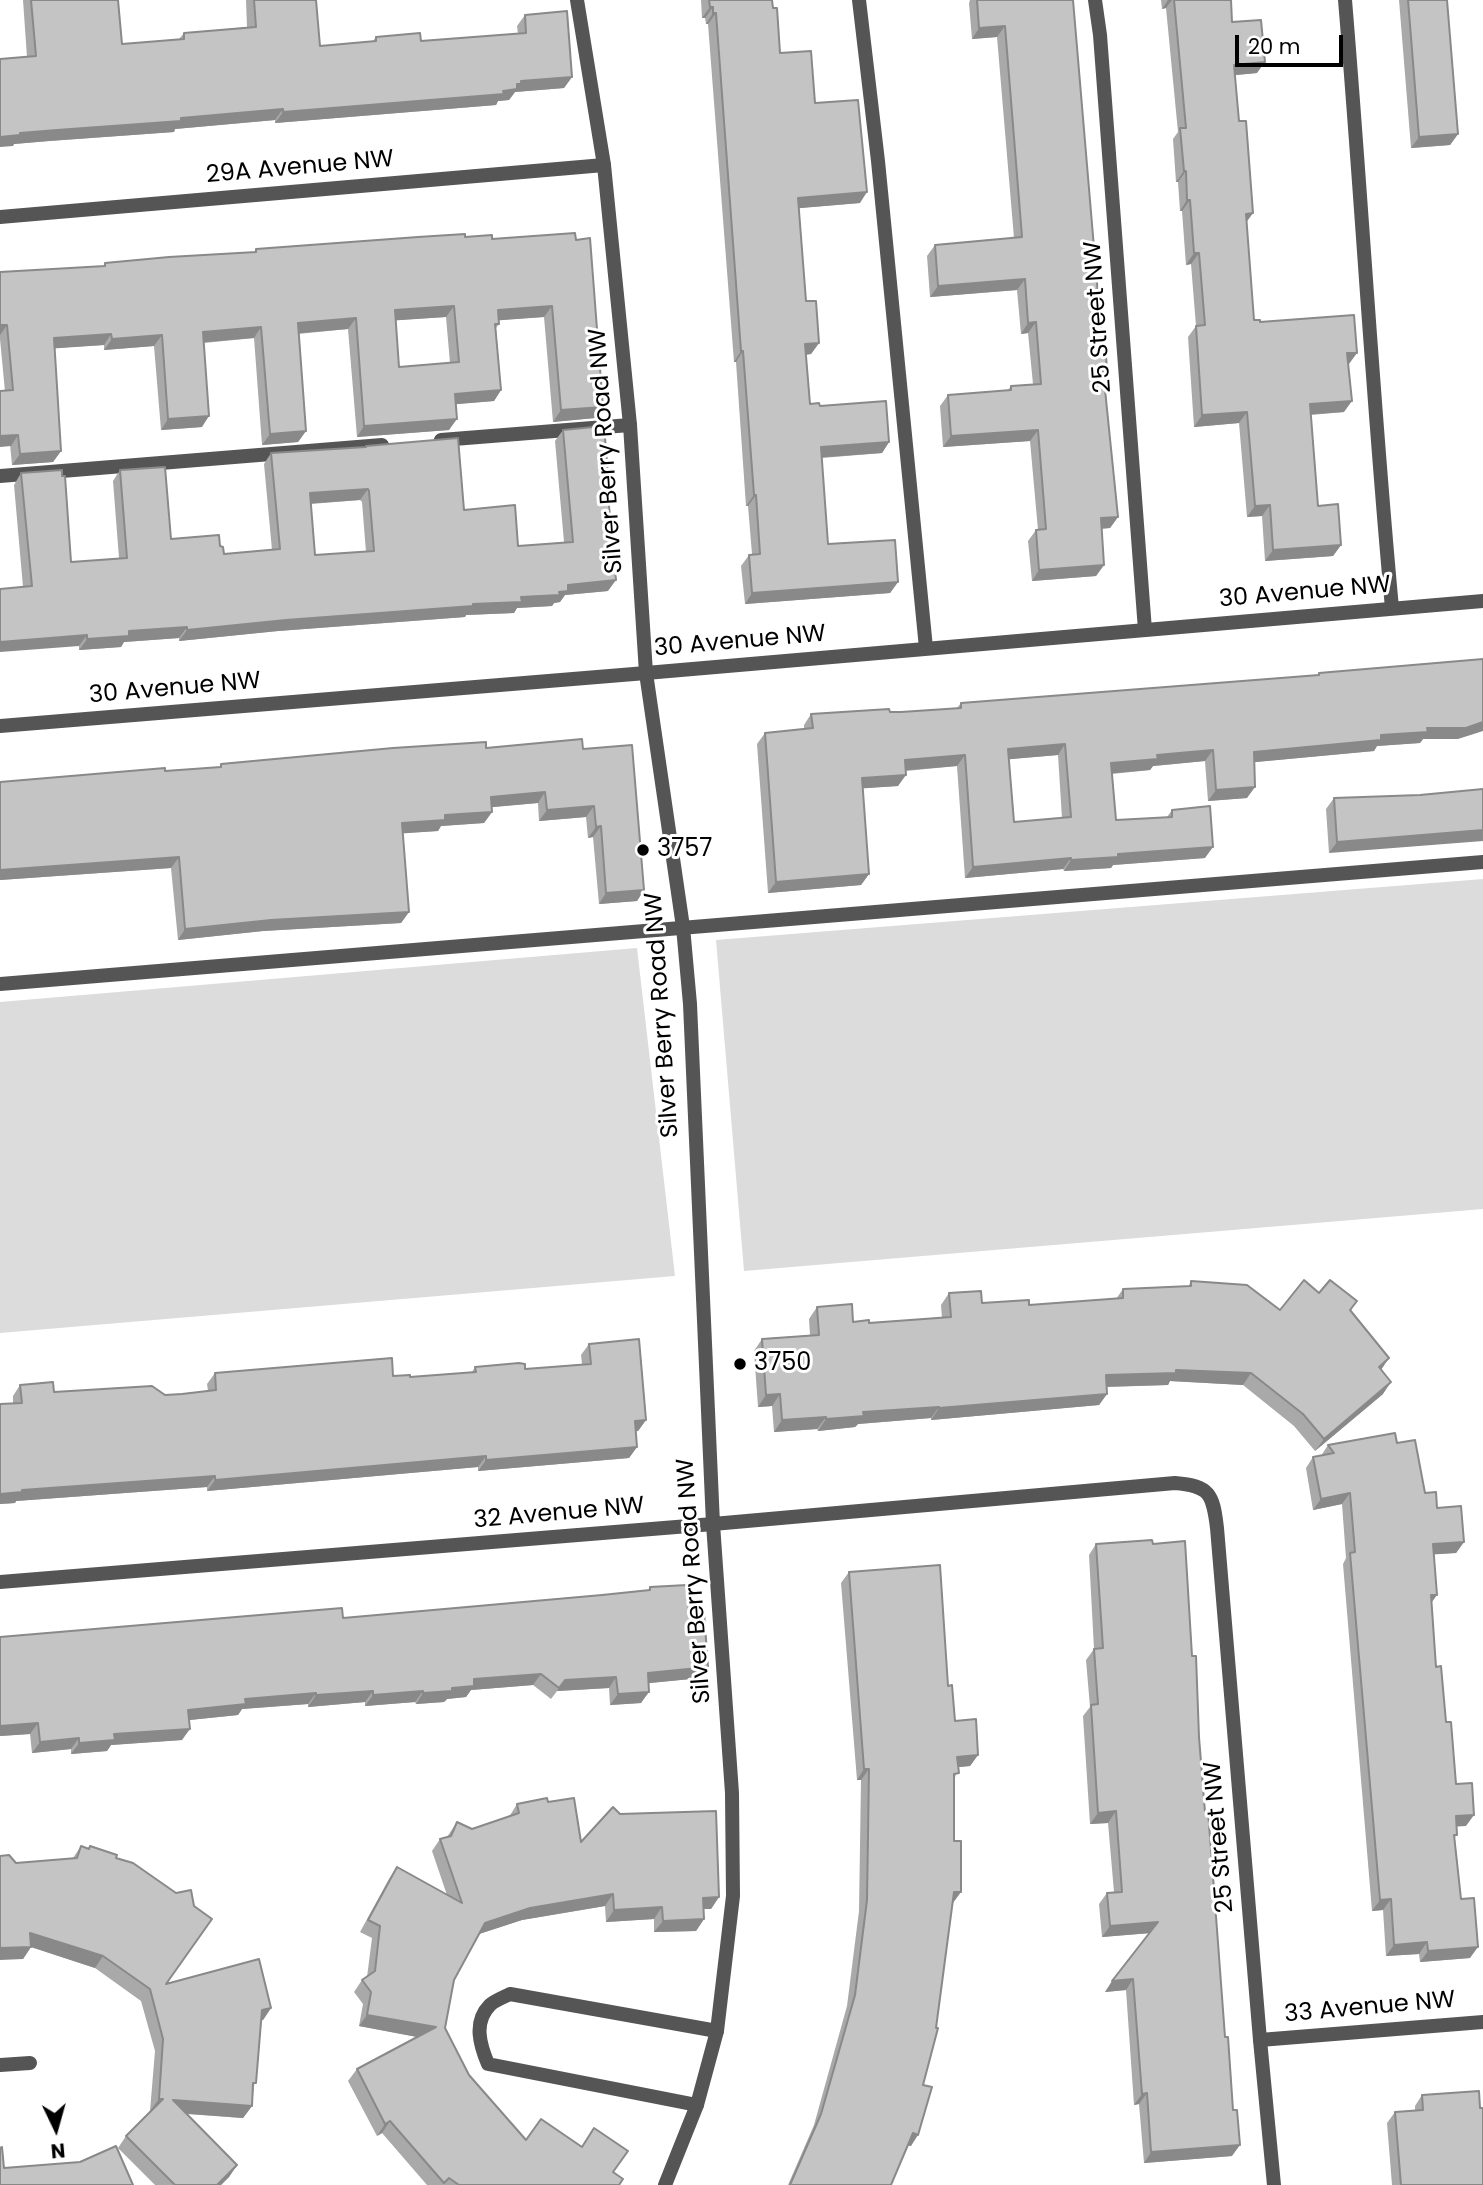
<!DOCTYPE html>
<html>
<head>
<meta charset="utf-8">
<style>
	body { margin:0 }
	#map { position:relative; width:1483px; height:2185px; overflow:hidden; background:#fff; font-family:Poppins,sans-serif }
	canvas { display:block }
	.north { position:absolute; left:21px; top:2094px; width:70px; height:70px; -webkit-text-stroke:5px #fff; paint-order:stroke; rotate:175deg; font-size:19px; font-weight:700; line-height:28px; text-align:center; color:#000 }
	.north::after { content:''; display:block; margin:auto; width:24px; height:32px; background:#000; clip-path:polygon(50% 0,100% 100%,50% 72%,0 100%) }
	.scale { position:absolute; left:1235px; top:35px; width:108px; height:32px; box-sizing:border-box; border:4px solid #000; border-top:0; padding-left:9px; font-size:21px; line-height:24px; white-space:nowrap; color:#000; -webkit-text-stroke:5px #fff; paint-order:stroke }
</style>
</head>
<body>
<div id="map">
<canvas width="1483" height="2185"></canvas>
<div class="north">N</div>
<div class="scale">20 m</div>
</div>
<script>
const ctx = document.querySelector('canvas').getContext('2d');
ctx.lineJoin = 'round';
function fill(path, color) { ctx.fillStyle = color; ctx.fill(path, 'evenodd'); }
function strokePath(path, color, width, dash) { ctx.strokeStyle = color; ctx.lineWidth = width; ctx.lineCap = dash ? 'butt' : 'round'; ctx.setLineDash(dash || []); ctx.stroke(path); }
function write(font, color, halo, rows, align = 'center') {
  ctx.font = font + ' Poppins,sans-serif'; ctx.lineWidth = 6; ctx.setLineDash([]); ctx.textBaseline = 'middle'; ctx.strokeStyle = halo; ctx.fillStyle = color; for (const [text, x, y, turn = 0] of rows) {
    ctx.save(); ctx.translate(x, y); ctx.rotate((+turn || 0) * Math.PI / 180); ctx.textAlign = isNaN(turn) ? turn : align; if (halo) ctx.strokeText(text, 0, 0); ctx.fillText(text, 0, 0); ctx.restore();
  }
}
fill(new Path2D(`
	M1483 879V1209L744 1271 716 940Z
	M637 948 675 1276 0 1333V1002Z`), '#dcdcdc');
strokePath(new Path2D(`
	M859 0 878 161 926 648
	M1345 0C1362 203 1373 406 1392 608
	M441 440 630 425
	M0 476 382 445
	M0 984 1483 862`), '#555', 14);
strokePath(new Path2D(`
	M1095 0 1100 35 1145 630
	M0 217 604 165
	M0 726 646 673 1483 601
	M0 1582 713 1524
	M1260 2040 1274 2185
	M0 2065 30 2063
	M697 2105 488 2064C480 2045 473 2022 490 2005 494 2001 504 1997 510 1994L717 2031`), '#555', 14);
strokePath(new Path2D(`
	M577 0 604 165 630 425 646 673 683 927 690 1004 713 1524 732 1793 733 1896 717 2031 697 2105 665 2185
	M713 1524 1175 1483C1210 1486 1213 1494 1217 1528L1260 2040 1483 2022`), '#555', 14);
fill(new Path2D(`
	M23 0H118L122 44 179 39 184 33 247 27 246 0H316L320 46 373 41 376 37 421 41 518 34 517 26 525 15 572 77 564 88 515 92 509 100 498 101 496 105 275 123V120L175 129 174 132 49 141 14 144 13 146 27 57Z
	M701 0H772L780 53 815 103 860 203 798 208 806 301 819 343 811 354 806 355 810 404 820 406 889 442 882 453 822 458 828 544 898 582 890 593 745 604 741 566 749 555 752 554 748 506H746L736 362H734L708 24H706L705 18H702Z
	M970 0H1073L1104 375 1118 517 1110 528 1101 529 1104 565 1096 576 1032 581 1028 541 1036 530H1038L1030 441 943 447 940 406 948 395 1008 390 1011 386 1033 384 1028 333 1021 334 1017 290 930 297 927 256 935 245 1014 238 997 37 972 39 969 3Z
	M1161 0H1231L1232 22 1257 73 1235 75 1239 121 1253 213 1246 222 1254 320 1260 322 1349 364H1348L1344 412 1311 415 1318 506 1341 545 1333 556 1265 561 1262 516 1247 517 1239 423 1194 427 1188 337 1196 326 1191 264 1186 265 1182 211H1180L1178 182H1176L1173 139 1178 132 1166 8 1162 9Z
	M1399 0H1447L1458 134 1450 145 1411 148Z
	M575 233 595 418 553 422 544 317 498 320 499 324 496 328 501 390 494 401 455 404 449 430 357 437 348 329 298 334 306 431 298 442 262 445 254 338 204 343 202 427 161 430 154 346 104 350V345L54 348 61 451 53 462 12 465 0 339V272L103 266 105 263 254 252 256 249 465 237 492 239ZM446 317 450 363 399 367 396 320Z
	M563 430 606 477 608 591 565 595 560 602 554 603 552 606 517 608 514 613 466 615 465 617 278 631 179 641V638L124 642 121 647 79 650V646L23 587 14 485 21 473 71 562 119 558 113 481 120 470 171 539 220 546 224 554 272 550 264 464 271 453 365 448 366 446 518 546 564 542 555 441ZM360 500 362 502 366 552 315 555 311 504Z
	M1319 673 1458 739H1423L1420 743 1377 746 1374 751 1254 762 1247 798 1208 801 1205 761 1153 766 1150 770 1112 774 1116 820 1167 817 1172 810 1205 858 1113 865 1111 868 1064 871 1063 869 965 878 957 766 906 771 898 786 863 788 869 874 861 885 768 893 757 744 765 733 804 729V725L811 714 901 712 957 708 961 703 1317 675ZM1058 755 1062 818 1014 822 1009 759Z
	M486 748 583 749 644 890 637 901 599 904 593 837 588 838 586 817 539 821 538 803 491 807 492 812 484 823 441 826 438 831 403 833 409 912 401 923 263 931 178 940 171 868 0 880V782L219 767 221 764Z
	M1420 795 1329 853 1326 809 1334 798Z
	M1191 1281 1280 1310 1319 1293 1357 1301 1351 1310 1381 1370 1383 1394 1315 1451 1294 1426 1243 1385 1170 1381 1168 1385 1107 1387V1394L1099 1405 931 1420V1418L858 1424 855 1427 818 1431 817 1429 774 1432 772 1406 758 1407 754 1351 762 1339 810 1335 809 1319 817 1307 853 1322 869 1323 942 1318 941 1305 949 1293 982 1303 1029 1305 1116 1299 1123 1289 1188 1287Z
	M589 1344 646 1420 638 1431H636L637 1447 629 1458 478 1471V1467L207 1491V1487L16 1501 15 1503 0 1504V1404L13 1403V1396L20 1385 54 1392 165 1395 208 1391 207 1384 215 1373 410 1377 472 1372 475 1367 525 1369 582 1364 581 1355Z
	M1397 1443 1425 1493 1464 1542 1456 1553 1433 1554 1431 1603 1436 1667 1456 1784 1466 1826H1457L1455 1839 1461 1899 1470 1958 1420 1962 1419 1954 1386 1956 1383 1910 1372 1911 1343 1564 1346 1558 1342 1504 1313 1510 1306 1468 1313 1457 1321 1456 1328 1445Z
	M1096 1544H1153L1192 1656 1232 2156 1144 2163 1139 2104 1134 2105 1126 1990 1105 1992 1150 1933 1102 1937 1099 1904 1107 1893 1114 1892 1108 1823 1090 1824 1083 1716 1090 1707 1086 1660 1094 1649 1089 1555Z
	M849 1572 948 1686 955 1721 978 1755 970 1766 958 1767 954 1781 952 1903 923 2085 911 2146 908 2145 891 2185H788L814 2125 847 2006 859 1911 861 1780H857L841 1583Z
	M650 1587 689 1613 701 1678 649 1683 641 1703 610 1705 609 1688 557 1691 551 1699 533 1685 471 1690 466 1697 447 1699 444 1702 416 1704 415 1702 365 1706V1702L308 1707V1704L242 1709 238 1715 189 1720 182 1740 111 1745 107 1751 71 1754V1749L32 1753 30 1734 0 1736 343 1618 647 1591Z
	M548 1802 581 1842 620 1814 719 1897 711 1909H704V1919L696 1931 654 1932V1919L606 1922 605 1906 522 1920 479 1934 454 1980 445 2028 469 2075 526 2140 613 2172 619 2185H427L382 2133 377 2136 348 2081 357 2069 417 2037 359 2026 363 2004 354 1992 362 1980 367 1977 372 1938 360 1932 389 1879 397 1867 447 1895 432 1851 440 1839 447 1837 457 1822 472 1829 509 1817 517 1804Z
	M81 1846 88 1848 90 1846 116 1858 166 1983 271 2008 263 2020H261L252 2106 243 2118 186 2114 237 2165 229 2177 221 2185H155L118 2148 126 2136 151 2111H150L155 2051 141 2001 95 1968 31 1947 23 1959 16 1863 73 1858Z
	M1422 2095 1480 2108 1483 2185H1392L1387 2123 1395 2112 1415 2110V2106Z`), '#a9a9a9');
fill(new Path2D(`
	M1168 0H1172L1166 8 1162 9Z
	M710 7H713L705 18H702Z
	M713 13H716L708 24H706Z
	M1005 26 997 37 972 39 979 28Z
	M1265 62 1257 73 1226 76 1234 65Z
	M572 77 564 88 515 92 509 100 498 101 496 105 275 123 283 112 503 91 521 81Z
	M283 109 275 120 175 129 174 132 49 141 14 144 13 146 0 147V137L20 133Z
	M1458 134 1450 145 1411 148 1419 137Z
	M1184 171H1186L1178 182H1176Z
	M867 192 860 203 790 209 798 198Z
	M1187 200H1190L1182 211H1180Z
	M1253 213 1245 224 1246 214Z
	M1194 253H1199L1191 264 1186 265Z
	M1025 279 1017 290 930 297 938 286Z
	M454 306 446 317 387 321 395 310Z
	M552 306 544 317 490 321 498 310Z
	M356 318 348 329 290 334 298 323Z
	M1036 322 1028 333 1021 334 1028 323Z
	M0 325H7L0 335Z
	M261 327 254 338 195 343 203 332Z
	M111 334 104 345 46 349 54 338Z
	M162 335 154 346 104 350 112 339Z
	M819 343 811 354 797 355 805 344Z
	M741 351H743L736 362H734Z
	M1347 353H1357L1349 364 1339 365Z
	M501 390 494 401 447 405 455 394Z
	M1352 401 1344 412 1302 415 1310 404Z
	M603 407 595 418 553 422 561 410Z
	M1247 412 1239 423 1194 427 1202 415Z
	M209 416 202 427 161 430 168 419Z
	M457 419 449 430 357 437 364 426Z
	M1038 430 1030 441 943 447 951 436Z
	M306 431 298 442 262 445 270 434Z
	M18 435 11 446 0 447V436Z
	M889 442 882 453 813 458 821 447Z
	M61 451 53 462 12 465 20 454Z
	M368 489 360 500 303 504 310 493Z
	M754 495H756L748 506H746Z
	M1270 505 1262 516 1247 517 1255 506Z
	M1118 517 1110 528 1093 529 1101 518Z
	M1341 545 1333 556 1265 561 1273 550Z
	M1104 565 1096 576 1032 581 1039 570Z
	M616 580 608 591 565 595 560 602 554 603 552 606 517 608 514 613 466 615 465 617 278 631 179 641 187 630 286 620 473 604 521 597 568 585Z
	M898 582 890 593 745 604 752 593Z
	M187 627 179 638 124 642 121 647 79 650 87 639 129 631Z
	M87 635 79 646 0 652V642Z
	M1483 722V731L1458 739H1423L1420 743 1377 746 1374 751 1246 763 1254 752 1381 735 1427 728Z
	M1065 744 1058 755 1001 760 1008 749Z
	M1213 750 1205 761 1153 766 1150 770 1103 774 1111 763 1157 755Z
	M965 755 957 766 897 771 905 760Z
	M906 775 898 786 854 789 862 778Z
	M1255 787 1247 798 1208 801 1216 790Z
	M545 792 538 803 483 808 491 797Z
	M594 806 586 817 539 821 547 810Z
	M492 812 484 823 441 826 438 831 394 834 402 823 445 815Z
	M601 826 593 837 588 838 596 827Z
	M1483 830V841L1329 853 1337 842Z
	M1213 847 1205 858 1113 865 1111 868 1064 871 1071 860 1118 854Z
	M179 857 171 868 0 880V870Z
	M1071 858 1063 869 965 878 973 867Z
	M869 874 861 885 768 893 776 882Z
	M644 890 637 901 599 904 606 893Z
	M409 912 401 923 263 931 178 940 185 929 271 920Z
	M1389 1358 1381 1370 1379 1367Z
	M1176 1370 1251 1373 1243 1385 1170 1381 1168 1385 1097 1387 1106 1375Z
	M1391 1382 1383 1394 1315 1451 1324 1439Z
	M780 1394 772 1406 758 1407 766 1395Z
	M1107 1394 1099 1405 931 1420 939 1408Z
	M939 1407 931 1418 858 1424 855 1427 818 1431 826 1419 863 1412Z
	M826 1417 817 1429 774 1432 782 1420Z
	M646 1420 638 1431 627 1432 635 1421Z
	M637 1447 629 1458 478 1471 486 1460Z
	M486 1456 478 1467 207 1491 215 1480Z
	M215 1476 207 1487 16 1501 15 1503 0 1504V1494L22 1490Z
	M1350 1493 1342 1504 1313 1510 1321 1499Z
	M1464 1542 1456 1553 1425 1555 1433 1544Z
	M1431 1595H1437L1429 1606Z
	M708 1667 701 1678 640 1684 648 1673Z
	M541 1674 533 1685 471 1690 466 1697 447 1699 444 1702 416 1704 423 1693 452 1688 474 1679Z
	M616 1677 609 1688 557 1691 551 1699 565 1680Z
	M373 1691 365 1702 308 1707 316 1695Z
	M423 1691 415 1702 365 1706 373 1695Z
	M649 1692 641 1703 610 1705 618 1694Z
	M316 1693 308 1704 242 1709 238 1715 180 1721 188 1710 245 1699Z
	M38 1723 30 1734 0 1736V1726Z
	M190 1729 182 1740 111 1745 107 1751 71 1754 79 1743 114 1734Z
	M79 1738 71 1749 32 1753 40 1742Z
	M978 1755 970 1766 950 1768 957 1757Z
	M864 1769H869L861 1780H857Z
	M1116 1811 1108 1823 1090 1824 1098 1813Z
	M1474 1815 1466 1826 1448 1827 1456 1816Z
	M954 1892H961L953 1903Z
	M613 1894 605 1906 522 1920 476 1935 485 1923 530 1908Z
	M719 1897 711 1909H695L703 1898Z
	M1391 1899 1383 1910 1372 1911 1380 1900Z
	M662 1907 654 1919 606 1922 614 1910Z
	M704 1919 696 1931 654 1932 663 1921Z
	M1158 1922 1151 1933 1102 1937 1110 1926Z
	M30 1933 103 1956 95 1968 31 1947 23 1959 0 1960V1948Z
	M1427 1942 1419 1954 1386 1956 1394 1945Z
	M1478 1947 1470 1958 1420 1962 1428 1951Z
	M1133 1979 1126 1990 1105 1992 1112 1981Z
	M271 2008 263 2020 253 2022 262 2010Z
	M367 2015 436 2027 428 2039 359 2026Z
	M1147 2093 1139 2104 1134 2105 1142 2094Z
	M159 2099H163L155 2111H150Z
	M173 2100 252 2106 243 2118 165 2112Z
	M390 2121 382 2133 377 2136 385 2124Z
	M913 2133 918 2135 911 2146 905 2145Z
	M1240 2145 1232 2156 1144 2163 1151 2152Z
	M237 2165 229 2177 221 2185H217Z`), '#898989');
const building = new Path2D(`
	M31 0H118L122 44 184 39V33L256 27 254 0H316L320 46 376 41V37L420 33 421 41 526 33 525 15 567 11 572 77 521 81V84H517V89L503 91 504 94 283 112V109L181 118V121L57 130 20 133V135L0 137V59L36 56Z
	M709 0H772L773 8H777L780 53 811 51 815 103 858 100 867 192 798 198 806 301H816L819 343 805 344 810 404 819 403 820 406 886 401 889 442 821 447 828 544 895 540 898 582 752 593 749 555 760 554 756 495H754L743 351H741L716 13H713V7H710Z
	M977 0H1073L1102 342 1105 341 1107 370H1103L1118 517 1101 518 1104 565 1039 570 1036 530 1046 529 1038 430 951 436 948 395 1011 390V386L1041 384 1036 322 1028 323 1025 279 938 286 935 245 1022 237 1005 26 979 28Z
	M1174 0H1231L1232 22 1261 20 1265 62 1234 65 1239 121H1246L1253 213 1246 214 1254 320H1260V322L1354 315 1357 353H1347L1352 401 1310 404 1318 506 1338 504 1341 545 1273 550 1270 505 1255 506 1247 412 1202 415 1196 326 1205 325 1199 253H1194L1190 200H1187L1186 171H1184L1180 128H1186Z
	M1408 0H1447L1458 134 1419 137Z
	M575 233 576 240 590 238 603 407 561 410 552 306 498 310 499 324H495L501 390 455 394 457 419 364 426 356 318 298 323 306 431 270 434 261 327 203 332 209 416 168 419 162 335 112 339 111 334 54 338 61 451 20 454 18 435 0 436V391L13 390 7 325H0V272L105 266V263L169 257 256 252V249L418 237 465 234V237L492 235V239ZM454 306 459 362 399 367 395 310Z
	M604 426 608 474H606L616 580 568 585V591L559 592 560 595 521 597 522 602 473 604V606L286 620 187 630V627L129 631V636L87 639V635L0 642V589L32 586 21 473 62 470V476H65L71 562 127 558 120 470 165 467 171 539 219 535 220 546 223 547 224 554 280 549 271 453 366 447V446L458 438 464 510 515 505 518 546 573 542 563 430ZM368 489 369 491 374 551 315 555 310 493Z
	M1483 659V722L1466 728H1427L1428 732 1381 735V740L1254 752 1255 787 1216 790 1213 750 1157 755 1158 759 1111 763 1116 820 1172 817V810L1210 806 1213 847 1118 854V857L1071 860V858L973 867 965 755 905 760 906 775 862 778 869 874 776 882 765 733 813 728 811 714 889 709 890 712H901L961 708V703L1319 675V673ZM1065 744 1071 817 1014 822 1008 749Z
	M582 739 583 749 632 745 644 890 606 893 601 826 596 827 594 806 547 810 545 792 491 797 492 812 445 815V820L402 823 409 912 271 920 185 929 179 857 0 870V782L165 768V771L221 767V764L393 748 486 742V748Z
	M1483 789V830L1337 842 1334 798 1420 795Z
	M1304 1280 1319 1293 1330 1280 1357 1301 1350 1310 1389 1358 1379 1367 1391 1382 1324 1439 1303 1414 1251 1373 1176 1370V1373L1106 1375 1107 1394 939 1408V1407L863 1412 864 1416 826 1419V1417L782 1420 780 1394 766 1395 762 1339 819 1335 817 1307 852 1304 853 1322 869 1320V1323L951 1317 949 1293 981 1291 982 1303 1029 1300V1305L1123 1298V1289L1191 1286V1281L1247 1285 1280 1310Z
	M639 1339 646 1420 635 1421 637 1447 486 1460V1456L215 1480V1476L22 1490V1492L0 1494V1404L22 1403 20 1385 53 1382 54 1392 152 1386 165 1395 182 1394 216 1390 215 1373 392 1358 393 1376 410 1375V1377L476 1372 475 1367 519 1363 525 1364V1369L591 1364 589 1344Z
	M1395 1433 1397 1443 1415 1440 1425 1493 1436 1492 1437 1508 1461 1506 1464 1542 1433 1544 1437 1595H1431L1436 1667 1441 1666 1446 1722H1451L1456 1784 1472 1783 1474 1815 1456 1816 1457 1835H1454L1461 1899 1474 1898 1478 1947 1428 1951 1427 1942 1394 1945 1391 1899 1380 1900 1350 1553 1355 1552 1350 1493 1321 1499 1313 1457 1334 1453 1328 1445Z
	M1152 1540 1153 1544 1185 1541 1192 1656H1196L1199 1737 1205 1812H1208L1211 1849 1225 2037H1228L1233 2110H1237L1240 2145 1151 2152 1147 2093 1142 2094 1133 1979 1112 1981 1158 1922 1110 1926 1107 1893 1122 1892 1116 1811 1098 1813 1091 1705 1098 1704 1094 1649 1103 1648 1096 1544Z
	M940 1565 948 1686 952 1685 955 1721 976 1719 978 1755 957 1757 959 1773 954 1774V1841H961V1892H954L936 2028H938L923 2085 932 2087 918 2135 913 2133 891 2185H790L821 2114 855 1995 867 1900 869 1769H864L849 1572Z
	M687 1585 689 1613 704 1612 708 1667 648 1673 649 1692 618 1694 616 1677 565 1680 559 1688 541 1674 474 1679V1686L452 1688V1691L423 1693V1691L373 1695V1691L316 1695V1693L245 1699 246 1704 188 1710 190 1729 114 1734 115 1740 79 1743V1738L40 1742 38 1723 0 1726V1637L342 1608 343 1618 602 1595 650 1590V1587Z
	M547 1798 548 1802 574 1798 581 1842 613 1807 620 1814 716 1811 719 1897 703 1898 704 1919 663 1921 662 1907 614 1910 613 1894 530 1908 485 1923 454 1980 445 2028 469 2075 526 2140 541 2119 582 2147 594 2128 628 2151 613 2172 623 2179 619 2185H459L449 2178 444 2183 390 2121 385 2124 357 2069 436 2027 367 2015 371 1992 362 1980 375 1971 380 1926 368 1920 397 1867 462 1903 440 1839 451 1836 457 1822 472 1829 519 1813 517 1804Z
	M81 1846 89 1849 90 1846 117 1855 116 1858 133 1863 176 1893 191 1890 194 1906 212 1919 166 1984 259 1959 271 2008 262 2010 256 2083H253L252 2106 173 2100 237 2165 217 2185H175L126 2136 163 2099H159L163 2039 150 1989 103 1956 30 1933 31 1947 0 1948V1856L9 1855 16 1863 77 1858Z
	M1479 2091 1480 2108H1483V2185H1401L1395 2112 1423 2110 1422 2095Z
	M116 2146 133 2185H0V2148L2 2147 4 2168 80 2162Z`);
fill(building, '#c4c4c4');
strokePath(building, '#898989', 2);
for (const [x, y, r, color] of [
	[643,850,7,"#000"],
	[740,1364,7,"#000"]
]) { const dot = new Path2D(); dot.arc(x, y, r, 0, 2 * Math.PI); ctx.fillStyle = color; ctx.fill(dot); strokePath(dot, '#fff', 2.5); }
write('24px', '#000', '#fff', [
	["29A Avenue NW",300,168,-5],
	["25 Street NW",1099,317,-94],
	["Silver Berry Road NW",607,451,-94],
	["30 Avenue NW",1305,593,-5],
	["30 Avenue NW",740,642,-5],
	["30 Avenue NW",175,689,-5],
	["Silver Berry Road NW",663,1015,-94],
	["32 Avenue NW",559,1514,-5],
	["Silver Berry Road NW",695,1581,-94],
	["25 Street NW",1220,1837,-95],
	["33 Avenue NW",1370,2008,-5]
]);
write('24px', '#000', '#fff', [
	["3757",657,850],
	["3750",754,1364]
], 'left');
</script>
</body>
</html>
